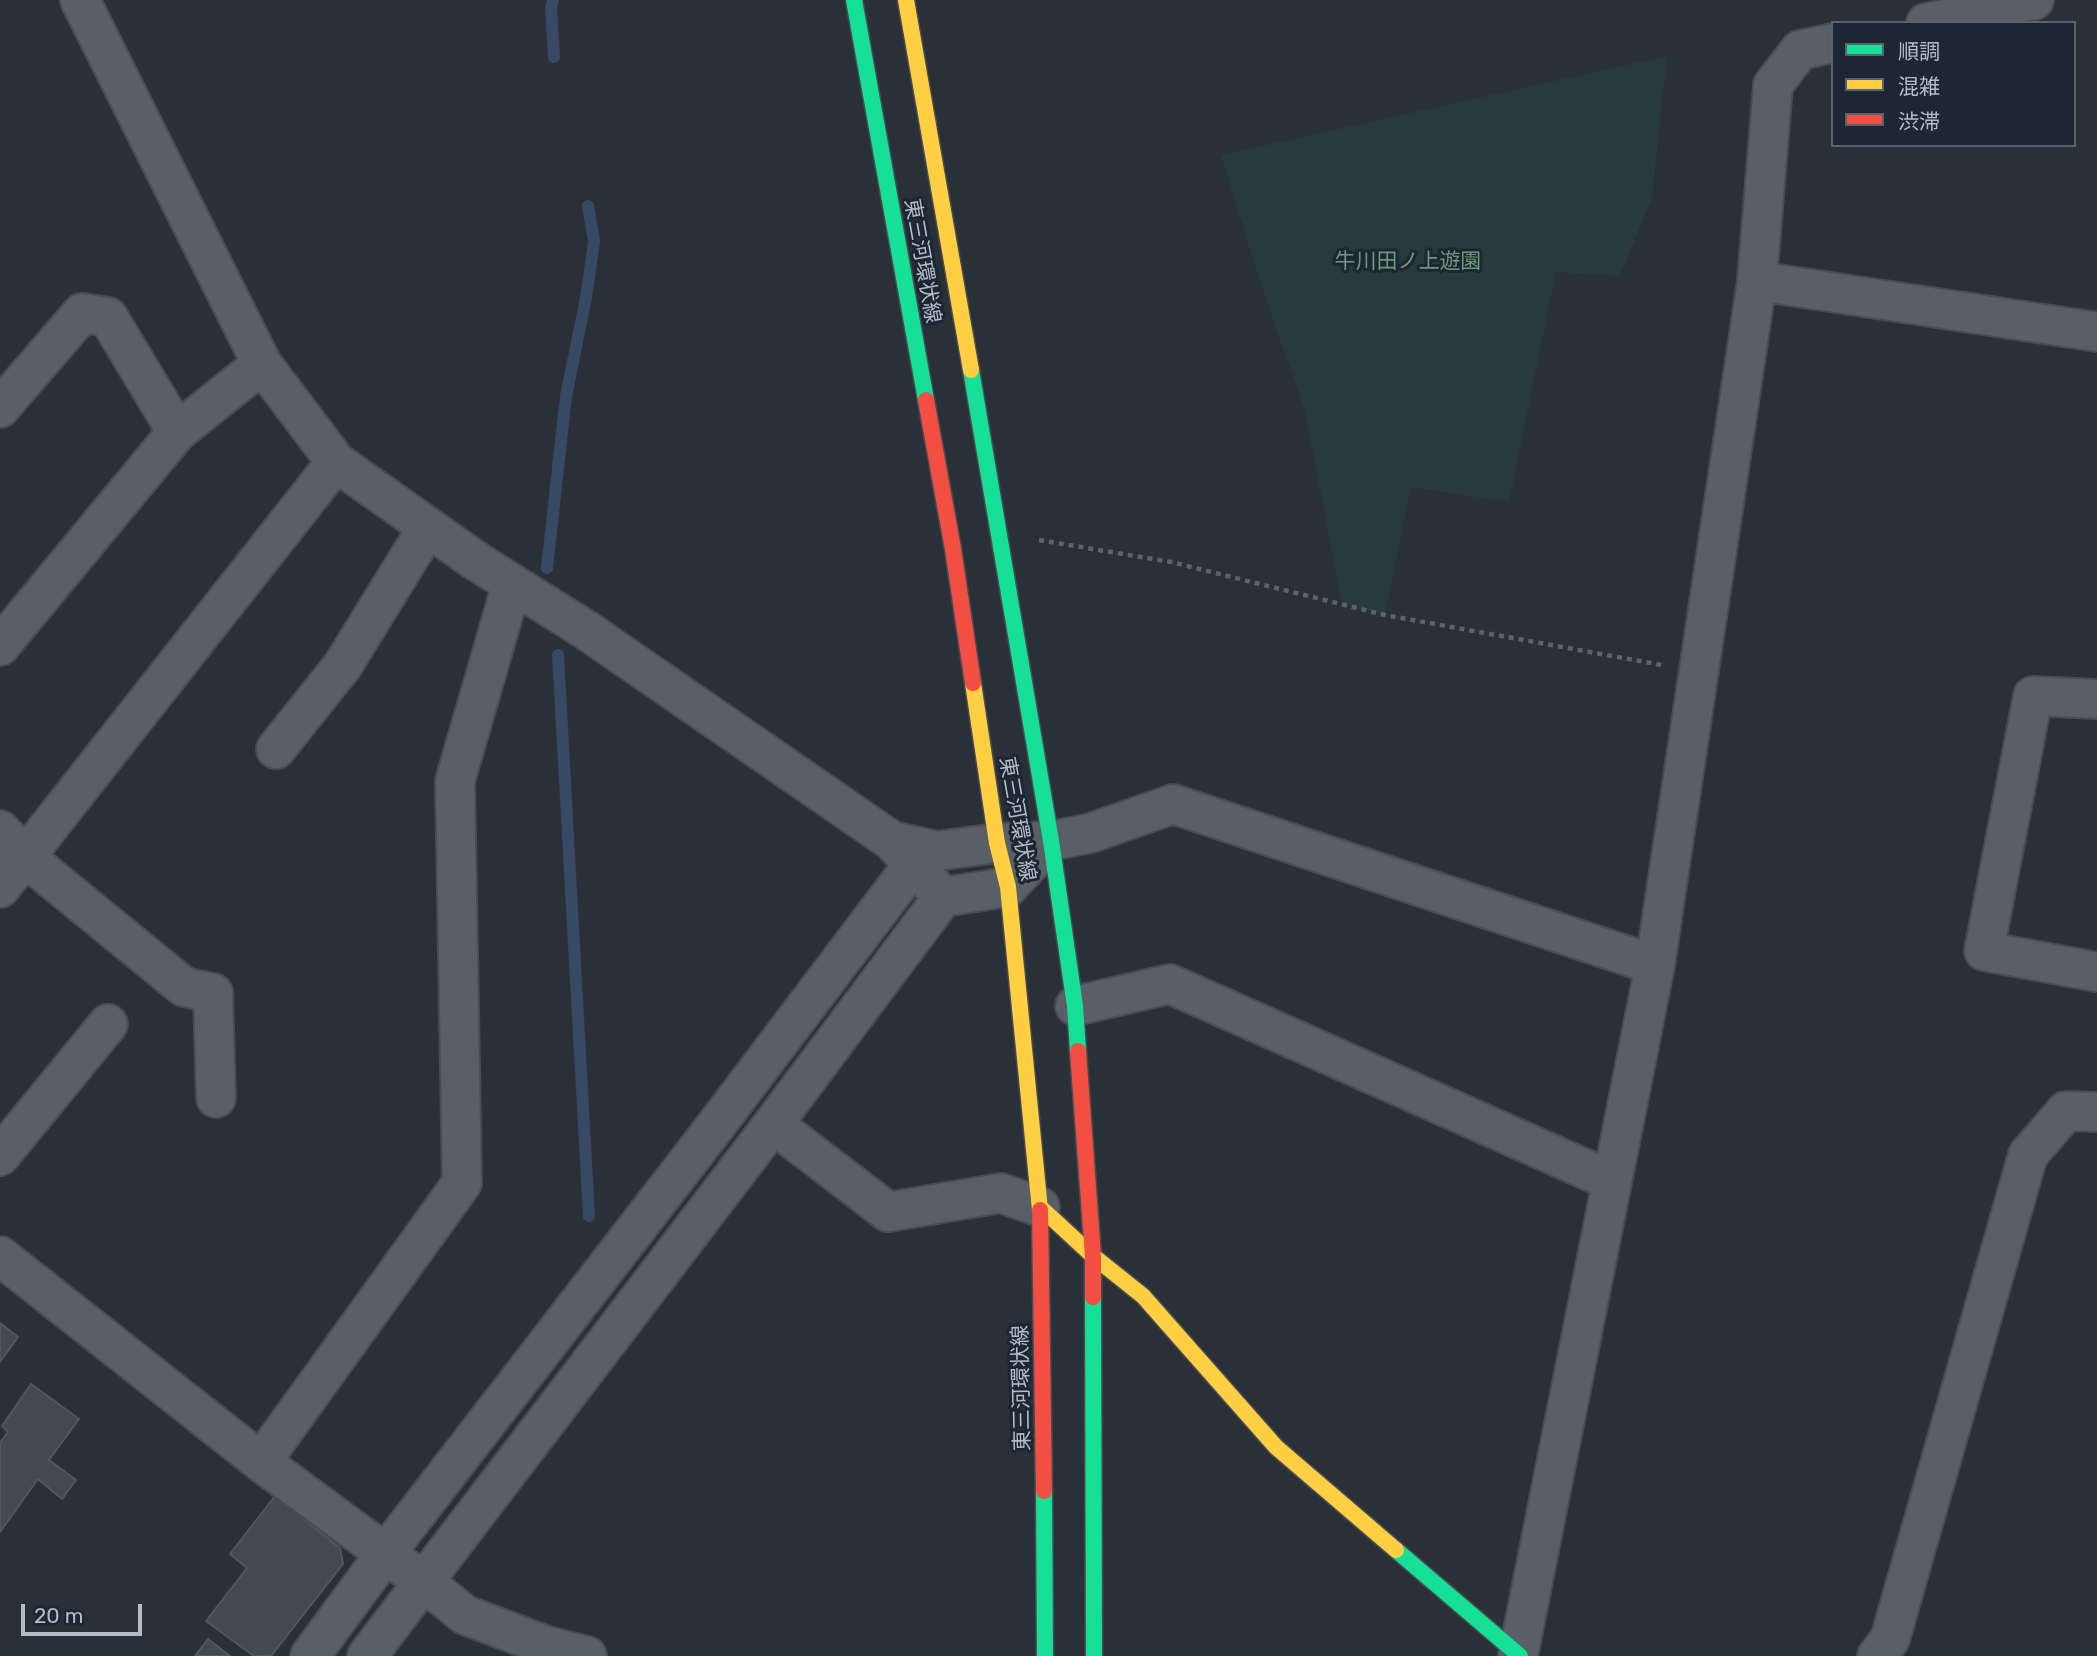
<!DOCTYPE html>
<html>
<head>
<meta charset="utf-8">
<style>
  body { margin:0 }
  #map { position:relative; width:2097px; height:1656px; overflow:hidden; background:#2a3038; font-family:Rubik,"Noto Sans JP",sans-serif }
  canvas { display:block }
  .legend { position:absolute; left:1831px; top:21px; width:245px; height:126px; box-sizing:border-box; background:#1d2633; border:2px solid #59626f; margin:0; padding:9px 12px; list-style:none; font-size:21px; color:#b4bcc9 }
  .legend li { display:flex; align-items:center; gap:14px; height:35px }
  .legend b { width:35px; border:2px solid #59626f }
  .scale { position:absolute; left:21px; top:1604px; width:121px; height:32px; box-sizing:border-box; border:4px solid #b4bcc9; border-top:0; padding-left:9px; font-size:21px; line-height:24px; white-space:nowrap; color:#b4bcc9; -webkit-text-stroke:5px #1d2633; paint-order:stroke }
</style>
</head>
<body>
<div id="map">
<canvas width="2097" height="1656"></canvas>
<ul class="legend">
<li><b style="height:9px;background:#16e098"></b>順調</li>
<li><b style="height:9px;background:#ffcf43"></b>混雑</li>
<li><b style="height:9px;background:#f24e42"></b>渋滞</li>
</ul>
<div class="scale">20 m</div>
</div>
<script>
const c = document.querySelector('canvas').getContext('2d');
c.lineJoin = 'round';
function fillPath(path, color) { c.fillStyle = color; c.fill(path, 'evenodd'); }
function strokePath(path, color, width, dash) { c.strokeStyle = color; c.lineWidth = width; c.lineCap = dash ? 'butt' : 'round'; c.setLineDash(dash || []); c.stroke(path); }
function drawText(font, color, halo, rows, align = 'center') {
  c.font = font + ' Rubik,"Noto Sans JP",sans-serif'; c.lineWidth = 6; c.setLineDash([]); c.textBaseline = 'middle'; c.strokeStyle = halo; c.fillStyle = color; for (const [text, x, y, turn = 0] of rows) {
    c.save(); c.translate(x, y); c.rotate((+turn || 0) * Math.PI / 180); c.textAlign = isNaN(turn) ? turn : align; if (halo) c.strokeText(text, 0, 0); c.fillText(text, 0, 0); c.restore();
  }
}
fillPath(new Path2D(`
  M1667,56L1652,198L1620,276L1556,272L1509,502L1411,487L1385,615L1342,605L1305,411L1260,282L1221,155Z`), '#273a3e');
strokePath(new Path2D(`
  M553,0L551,8L554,57
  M547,568L566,396L586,298L594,242L588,206
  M558,655L589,1216`), '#384963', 12);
const building = new Path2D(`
  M0,1323L18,1337L0,1362Z
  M31,1384L79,1419L49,1460L76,1480L62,1499L38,1479L0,1532V1443L8,1432L2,1426Z
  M275,1496L340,1548L343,1564L271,1656H254L206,1621L247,1568L230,1554Z
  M208,1639L230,1656H195Z`);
fillPath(building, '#444950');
strokePath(building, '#52575f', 2);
const street = new Path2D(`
  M80,0L262,364L336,462L476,561L586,630L892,841L943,897L1008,887L1051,841
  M1926,23L2034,0
  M1757,281L2097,332
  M0,408L82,313L108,317L177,432
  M0,646L177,432L262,364
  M2097,699L2033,696L1984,951L2097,972
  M276,749L343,665L428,527
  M0,830L25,857L0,888
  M892,841L937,851L997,843L1051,841L1091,833L1173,804L1655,965
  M1075,1006L1170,984L1612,1181
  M216,1098L213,993L184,987L25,857L336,462
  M773,1124L888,1212L1001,1193L1040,1207
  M0,1156L108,1024
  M0,1256L261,1462L423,1581L465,1615L547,1646L587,1656
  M261,1462L462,1183L455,781L512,584
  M310,1656L385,1554L717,1124L913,865
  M367,1656L773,1124L943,897
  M1518,1656L1655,965L1757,281L1773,85L1800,50L1833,43
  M1877,1656L1890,1639L2028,1155L2066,1111L2097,1112`);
const fast = new Path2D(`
  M854,0L926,400
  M971,370L1051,841L1075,1006L1078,1051
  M1093,1297L1094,1656
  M1044,1491L1045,1656
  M1396,1550L1520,1656`);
const slow = new Path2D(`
  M906,0L971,370
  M973,683L997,843L1008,887L1040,1210
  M1040,1207L1093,1256L1143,1296L1276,1447L1396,1550`);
const jam = new Path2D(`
  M926,400L953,549L973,683
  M1078,1051L1093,1256V1297
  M1040,1210L1044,1491`);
strokePath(street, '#484c53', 42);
strokePath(fast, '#484c53', 19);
strokePath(slow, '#484c53', 19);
strokePath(jam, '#484c53', 19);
strokePath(new Path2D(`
  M1039,540L1171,562L1385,615L1662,665`), '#5d636a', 4.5, [5, 5]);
strokePath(street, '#5a5e66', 38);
strokePath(fast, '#16e098', 16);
strokePath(slow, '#ffcf43', 16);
strokePath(jam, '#f24e42', 16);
drawText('21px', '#b4bcc9', '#1d2633', [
  ["東三河環状線",922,261,80],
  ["東三河環状線",1017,819,80],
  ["東三河環状線",1022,1388,-91]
]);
drawText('21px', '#6b9a76', '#1d2633', [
  ["牛川田ノ上遊園",1408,262]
]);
</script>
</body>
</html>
